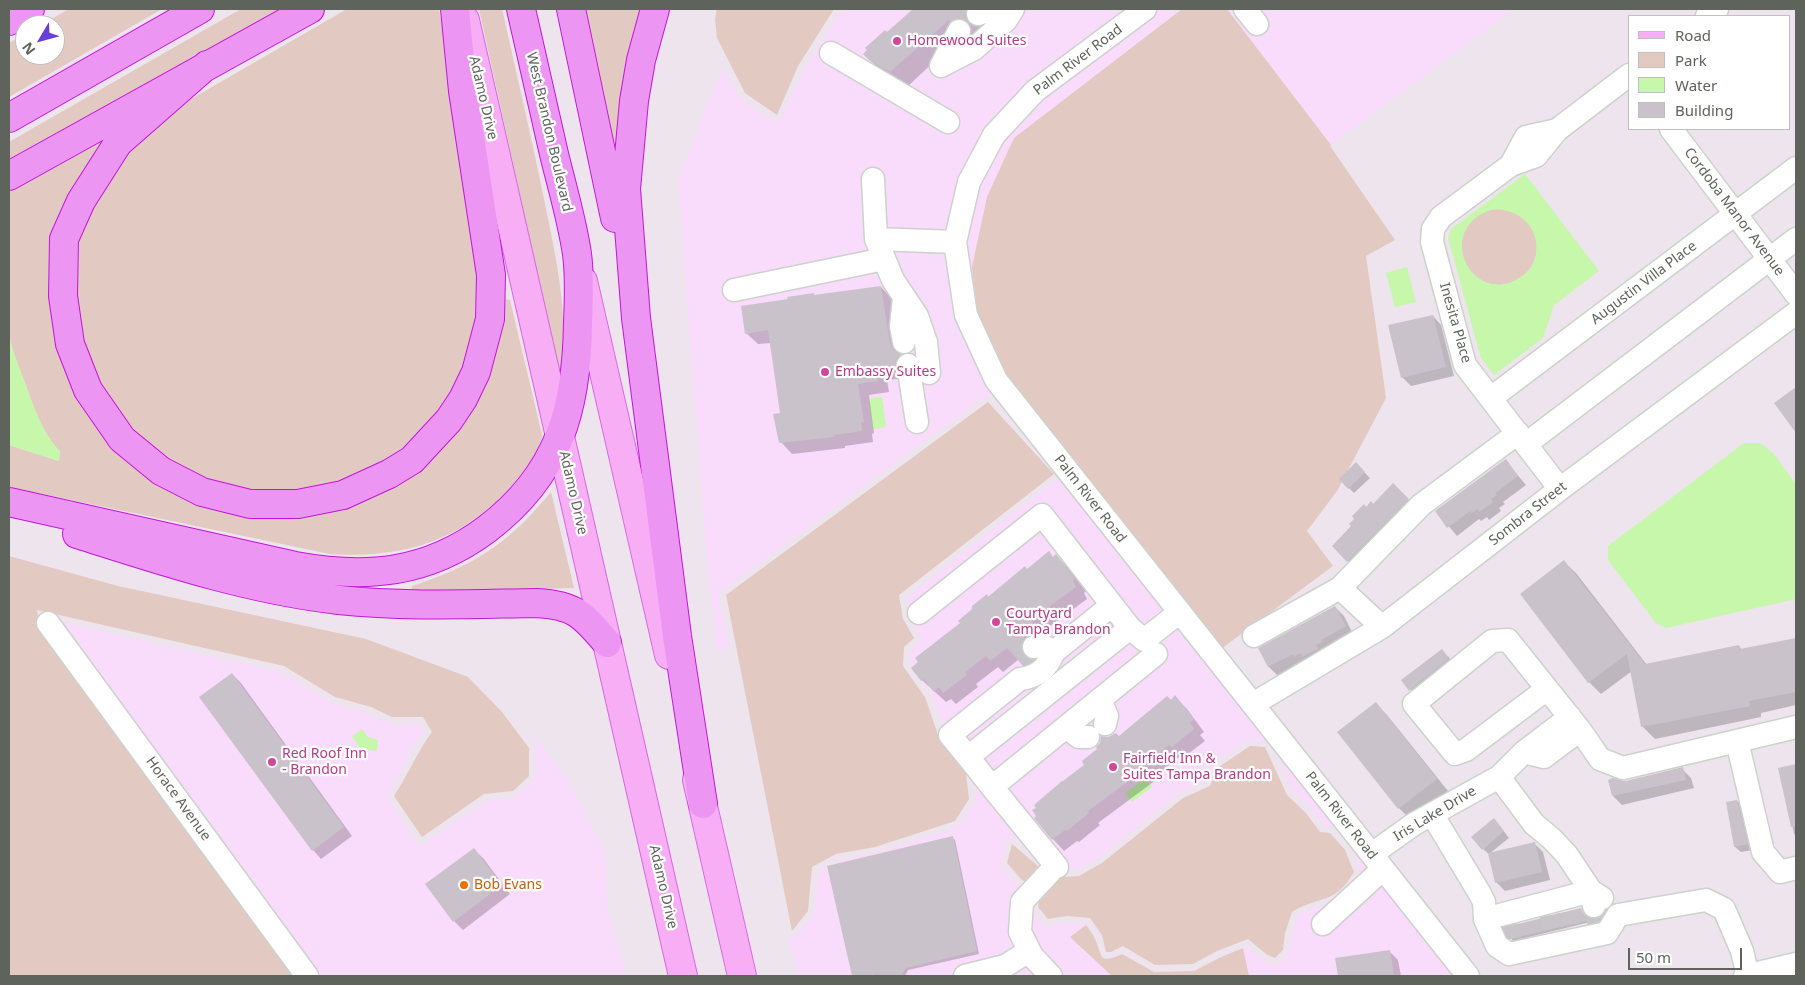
<!DOCTYPE html>
<html>
<head>
<meta charset="utf-8">
<style>
  body { margin:0 }
  #map { position:relative; width:1805px; height:985px; overflow:hidden; background:#ede4ed; font-family:"Noto Sans",sans-serif }
  canvas { display:block }
  .frame { position:absolute; inset:0; border:10px solid #5e635c; pointer-events:none }
  .legend { position:absolute; left:1628px; top:15px; width:162px; height:115px; box-sizing:border-box; background:#fff; border:1px solid #bfc1be; margin:0; padding:6px 9px; list-style:none; font-size:15px; color:#5e635c }
  .legend li { display:flex; align-items:center; gap:10px; height:25px }
  .legend b { width:25px; border:1px solid #bfc1be }
  .north { position:absolute; left:15px; top:15px; width:50px; height:50px; box-sizing:border-box; background:#fff; border:1px solid #bfc1be; border-radius:50%; rotate:233deg; font-size:14px; font-weight:700; line-height:20px; text-align:center; color:#5e635c }
  .north::after { content:''; display:block; margin:auto; width:18px; height:22px; background:#673ed9; clip-path:polygon(50% 0,100% 100%,50% 72%,0 100%) }
  .scale { position:absolute; left:1628px; top:948px; width:114px; height:22px; box-sizing:border-box; border:2px solid #5e635c; border-top:0; padding-left:6px; font-size:15px; line-height:18px; white-space:nowrap; color:#5e635c; -webkit-text-stroke:4px #fff; paint-order:stroke }
</style>
</head>
<body>
<div id="map">
<canvas width="1805" height="985"></canvas>
<div class="frame"></div>
<ul class="legend">
<li><b style="height:6px;background:#f7aef5"></b>Road</li>
<li><b style="height:14px;background:#e2c9c2"></b>Park</li>
<li><b style="height:14px;background:#c6f7aa"></b>Water</li>
<li><b style="height:14px;background:#cac2ca"></b>Building</li>
</ul>
<div class="north">N</div>
<div class="scale">50 m</div>
</div>
<script>
const c = document.querySelector('canvas').getContext('2d');
c.lineJoin = 'round';
function fillPath(path, color) { c.fillStyle = color; c.fill(path, 'evenodd'); }
function strokePath(path, color, width, dash) { c.strokeStyle = color; c.lineWidth = width; c.lineCap = dash ? 'butt' : 'round'; c.setLineDash(dash || []); c.stroke(path); }
function drawText(font, color, halo, rows, align = 'center') {
  c.font = font + ' "Noto Sans",sans-serif'; c.lineWidth = 4.5; c.setLineDash([]); c.textBaseline = 'middle'; c.strokeStyle = halo; c.fillStyle = color; for (const [text, x, y, turn = 0] of rows) {
    c.save(); c.translate(x, y); c.rotate((+turn || 0) * Math.PI / 180); c.textAlign = isNaN(turn) ? turn : align; if (halo) c.strokeText(text, 0, 0); c.fillText(text, 0, 0); c.restore();
  }
}
fillPath(new Path2D(`
  M843,9H1132L1029,86L946,241L1029,436L993,397L988,395L984,397L721,591L719,597L729,647L717,651L705,535L678,180L719,76L724,70L740,99L772,121H780L805,68Z
  M1159,9H1182L1014,138L978,320L963,242L977,184L1001,139L1040,96Z
  M1227,9H1513L1331,145Z
  M1061,476L1457,976H1249L1243,948L1246,947L1263,960L1274,965L1278,964L1289,953L1292,934L1298,916L1304,912L1338,901L1353,888L1361,873L1351,845L1334,826L1324,825L1312,808L1293,791L1271,742L1249,739L1216,761L1205,781L1179,793L1098,858L1078,869L1066,870L1035,852L1016,839L1011,838L1007,840L1001,866L1016,884L1033,896L1031,909L1042,924L1046,926L1066,923L1086,925L1070,937L1112,976H798L788,937H796L814,913L819,871L838,861L877,853L958,827L976,800L974,773L946,736L932,694L910,663L911,650L920,641L921,637L910,616L907,597Z
  M59,622L280,672L332,703L368,714L391,724H419L424,732L414,746L387,797L416,842L419,844L426,843L486,801L513,798L533,781L536,775V745L526,732L543,746L572,785L605,851L608,909L626,976H318Z`), '#f9dbfb');
fillPath(new Path2D(`
  M69,9H162L9,97V43L25,34V55H55V25H41Z
  M241,9H280L119,99L41,147L9,165V142Z
  M347,9H439L478,232L484,279L474,355L428,431L357,483L250,497L169,469L95,393L69,281L79,230L117,164L150,130L186,102Z
  M479,9H502C516,72 531,135 544,199C556,259 569,311 561,373L550,330Z
  M582,9H646L620,154H613Z
  M717,9H834L798,66L777,115L745,93L717,38L715,19Z
  M1182,9H1227L1331,145L1330,146L1395,240L1366,256L1386,398L1337,491L1307,531L1333,566L1221,649L1003,375L978,320L972,267L987,197L1014,138Z
  M123,119L57,246L109,438L256,513L418,461L497,298L510,300L542,435C540,450 528,465 519,477C469,539 406,559 330,554L9,487V445L59,461L60,452C42,432 34,408 25,383C19,368 13,352 9,336V183Z
  M1461 247a38 38 0 1 1 76 0a38 38 0 1 1-76 0Z
  M988,402L1054,474L899,595L903,619L914,638L904,647L903,666L925,697L940,741L969,757L966,774L969,799L955,821L875,847L836,854L812,867L808,911L792,931L726,595Z
  M551,492L574,588L414,592L412,590V586C474,566 509,543 551,492Z
  M9,556L118,586L366,639L468,677L502,712L529,748V776L513,791L484,794L422,837L394,796C408,775 417,752 432,732L423,717H392L371,707L335,697L284,666L37,610L39,626L294,976H9Z
  M1250,746L1265,747L1287,795L1306,813L1320,832L1330,833L1345,850L1354,872C1335,905 1320,895 1292,912L1285,933L1283,950L1275,958L1266,954L1248,939L1217,951L1193,964L1155,965L1123,946L1111,952H1106L1102,935L1090,918L1067,916L1048,919L1038,907L1041,892L1022,880L1007,863L1012,844L1045,872L1064,877L1079,876L1102,863L1183,798L1210,786L1219,767Z
  M1086,925C1089,929 1093,934 1095,939C1103,956 1097,965 1122,954L1154,972L1194,971L1219,958L1243,948L1249,976H1112L1070,937Z`), '#e2c9c2');
fillPath(new Path2D(`
  M1525,174L1599,271L1554,305L1543,338L1494,375L1481,358L1448,238L1451,229ZM1493,209C1519,209 1540,227 1536,254C1535,264 1528,273 1519,278C1474,308 1431,229 1493,209Z
  M1407,267L1416,302L1395,307L1386,273Z
  M9,336C13,352 19,367 25,383C34,408 42,432 60,452L59,461L9,445Z
  M882,397L886,427L873,429L869,402L872,398Z
  M1744,443H1760L1773,453L1796,484V599L1666,628L1656,623L1608,560V546Z
  M362,729L368,737L378,740L377,751L361,749L352,737Z
  M1145,778L1152,787L1132,802L1125,793Z`), '#c6f7aa');
fillPath(new Path2D(`
  M915,9H994L975,35L974,34L967,37L940,56L906,88L887,76L870,60L887,34Z
  M881,287L892,299L901,357L906,378L887,380L889,392L869,395L874,433L872,434L873,442L845,446V448L792,454L781,442V414L771,343L758,344L746,333L789,300L813,294L816,296Z
  M1433,316L1441,325L1454,376L1411,386L1402,377Z
  M1505,460L1526,485L1503,502L1505,504L1499,508L1501,511L1489,520L1487,517L1481,521L1479,519L1457,536L1436,511Z
  M1356,464L1370,478L1354,493L1340,479Z
  M1393,485L1417,508L1357,570L1333,546L1353,526L1366,508L1373,505Z
  M1056,556L1068,568L1086,591L1084,593L1087,599L1042,632L1045,637L1032,656L1033,660L1044,672L1036,676L1019,659L1003,672L998,667L976,684L978,687L956,704L951,699L946,702L922,680L962,623L987,596L989,598L1028,570Z
  M1564,562L1576,573L1647,665L1739,646L1742,650L1796,639V705L1761,713V717L1655,739L1643,727L1632,671L1601,694L1589,682L1522,594Z
  M1335,607L1344,616L1354,636L1278,676L1269,667L1259,649Z
  M1448,656L1454,665L1416,696L1403,681Z
  M232,674L241,683L352,836L321,859L313,850Z
  M1175,697L1187,709L1204,732L1200,735L1205,741L1184,757L1182,755L1154,777L1156,780L1098,823L1100,825L1079,842L1077,841L1064,851L1053,839L1064,783L1120,737Z
  M1375,703L1387,715L1448,791L1411,820L1399,808Z
  M1796,766V836L1794,834L1780,769Z
  M1682,769L1691,778L1694,788L1622,805L1613,796L1626,782Z
  M1737,801L1743,807L1753,850L1741,852L1735,847Z
  M1500,826L1509,838L1489,854L1534,843L1543,852L1550,880L1505,891L1496,882L1489,854L1483,849Z
  M952,838L955,840L979,954L908,970L905,976H853L829,867Z
  M474,850L483,858L510,894L463,930L454,921Z
  M1586,917L1594,921L1513,941L1511,938Z
  M1389,951L1398,960L1401,976H1339L1336,960Z`), '#0003');
fillPath(new Path2D(`
  M913,9H966L965,18L968,22L959,18L950,22L949,20L890,72L869,60L863,54L867,50L865,48L885,30L887,32Z
  M881,286L890,344L894,351L900,354L896,360L895,367L876,369L878,381L858,384L864,422H861L862,431L834,435L835,437L779,443L773,414L780,413L768,330L745,334L741,306L788,299L787,297L814,293V295Z
  M1433,315L1446,367L1401,378L1388,325Z
  M1796,387V433L1774,403Z
  M1506,459L1518,476L1495,493L1497,495L1491,499L1493,502L1479,512L1477,509L1472,513L1470,511L1447,528L1435,511Z
  M1356,462L1365,472L1348,489L1339,479Z
  M1393,483L1409,499L1347,562L1332,546L1351,526L1349,524L1354,519L1352,516L1364,504L1366,507L1371,501L1373,504Z
  M1049,551L1053,557L1056,554L1075,579L1073,581L1076,587L1031,620L1034,625L1023,635L1025,637L1021,644V651L1025,656L1034,660L1023,665L1007,648L990,661L986,656L965,672L967,675L943,693L939,687L934,692L924,679L921,681L911,668L918,662L915,658L960,623L958,621L972,609V606L987,594L988,597L1025,566L1027,569Z
  M1564,560L1645,664L1739,645L1740,649L1796,638V692L1749,701L1750,706L1641,727L1627,654L1588,683L1520,594Z
  M1335,606L1346,626L1321,640L1322,642L1316,645L1318,649L1302,657L1301,653L1294,657L1293,654L1268,667L1258,648Z
  M1442,649L1449,658L1409,691L1401,680Z
  M232,673L344,827L312,851L199,697Z
  M1175,695L1194,719L1190,723L1194,729L1172,747L1169,745L1143,765L1145,769L1088,811L1089,813L1067,831L1065,830L1052,840L1034,818L1036,816L1032,810L1036,808L1034,805L1062,781H1063L1084,765L1082,761L1097,749L1096,747L1100,743L1101,736L1108,737L1116,733L1119,736L1167,696L1171,700Z
  M1376,702L1437,779L1398,809L1337,732Z
  M1796,764V826L1791,827L1778,768Z
  M1683,767L1686,780L1612,796L1608,780L1613,778L1626,781Z
  M1737,800L1748,844L1734,847L1726,802Z
  M1494,818L1504,831L1482,850L1471,837Z
  M953,836L977,951L906,968L901,976H883L878,974L867,976H852L827,866Z
  M1535,842L1542,872L1495,883L1488,853Z
  M474,848L502,885L453,922L425,884Z
  M1581,908L1585,915L1594,919L1510,939L1503,928Z
  M1390,950L1394,976H1338L1335,958Z`), '#cac2ca');
strokePath(new Path2D(`
  M1018,660L1034,647
  M1594,906L1599,925
  M1567,912L1569,925
  M1551,915L1553,928
  M1508,925L1510,939`), '#c9c4c9', 22, [22, 11]);
const minor = new Path2D(`
  M1145,9L1035,91L994,135L969,182L955,242L966,315L996,380L1468,976
  M1245,9L1257,24
  M978,14L993,9
  M1707,16L1717,9
  M959,31L941,66L974,49L1006,20L1013,9
  M831,53L948,122
  M1671,129L1796,294
  M1557,130L1629,75
  M1511,165L1526,137L1557,130L1536,156L1511,165L1441,217L1433,229L1432,242L1465,365L1560,489
  M873,179L876,239L893,280L917,316L926,342L929,373
  M876,239L955,242
  M734,290L884,259
  M904,342L901,326L904,298
  M908,365L917,422
  M1491,398L1796,168
  M1526,444L1796,239
  M1340,588L1382,627
  M919,613L1042,515L1112,605
  M48,623L307,976
  M1130,628L1112,605L1054,652C1047,668 1038,677 1020,679L950,735L968,757L1130,628L1144,640L1180,612
  M1254,636L1340,588L1421,505L1518,433
  M1034,647L1042,645L1054,652
  M1547,689L1466,750L1455,754L1414,704L1492,641L1508,640L1580,730L1600,759L1623,768L1796,727
  M1100,699L1107,716L1105,724
  M1253,704L1382,627L1560,489L1796,313
  M1066,727L1079,737H1088
  M1737,741L1763,852L1780,872L1796,868
  M1524,752L1544,757L1580,730
  M968,757L992,787L1156,654
  M1499,777L1534,824L1552,839L1567,855L1591,891L1594,906
  M992,787L1057,867
  M1432,814L1480,894L1484,902L1485,919L1497,946L1509,954L1607,933L1618,915L1706,900L1724,909L1742,951L1748,976
  M1372,854L1414,824L1499,777L1524,752L1570,717
  M1050,872L1022,902L1020,932L1032,956L1051,976
  M1485,919L1591,891L1602,898
  M1323,924L1383,869
  M965,976L1005,966L1029,951
  M1745,976L1796,964`);
const major = new Path2D(`
  M465,20L683,976
  M583,281L669,655
  M697,780L742,976`);
const highway = new Path2D(`
  M571,9L615,218
  M655,9L641,60L634,101L626,189L636,318L677,636L703,804
  M9,21L30,9
  M207,65L118,143L81,201L64,239L63,296L70,344L88,390L122,439L161,471L202,492L250,504H298L343,495L389,474L412,460L449,420L463,399L476,372L490,319L491,275L463,91L455,9
  M9,118L200,9
  M9,176L310,9
  M9,502L295,566C366,579 427,574 487,529C559,474 577,409 578,322C579,300 580,276 577,254C572,220 562,187 554,154C543,105 532,57 521,9
  M77,534C162,561 249,590 339,600C405,607 471,604 537,603C575,605 583,615 607,643`);
strokePath(minor, '#cdd2cc', 25);
strokePath(major, '#d965e4', 30);
strokePath(highway, '#c415dc', 30);
strokePath(minor, '#fff', 22);
strokePath(major, '#f7aef5', 28);
strokePath(highway, '#ed95f3', 28);
for (const [x, y, r, color] of [
  [897,41,5,"#d1479c"],
  [825,372,5,"#d1479c"],
  [996,622,5,"#d1479c"],
  [272,762,5,"#d1479c"],
  [1113,767,5,"#d1479c"],
  [464,885,5,"#e8710a"]
]) { const dot = new Path2D(); dot.arc(x, y, r, 0, 2 * Math.PI); c.fillStyle = color; c.fill(dot); strokePath(dot, '#fff', 2); }
drawText('14px', '#b23c85', '#fff', [
  ["Homewood Suites",907,41],
  ["Embassy Suites",835,372],
  ["Courtyard",1006,614],
  ["Tampa Brandon",1006,630],
  ["Red Roof Inn",282,754],
  ["- Brandon",282,770],
  ["Fairfield Inn &",1123,759],
  ["Suites Tampa Brandon",1123,775]
], 'left');
drawText('14px', '#5e635c', '#fff', [
  ["Palm River Road",1078,60,-37],
  ["Adamo Drive",483,98,77],
  ["West Brandon Boulevard",549,132,77],
  ["Cordoba Manor Avenue",1734,212,53],
  ["Augustin Villa Place",1644,283,-37],
  ["Inesita Place",1455,323,74],
  ["Adamo Drive",573,493,77],
  ["Palm River Road",1090,499,52],
  ["Sombra Street",1528,514,-38],
  ["Horace Avenue",178,799,54],
  ["Iris Lake Drive",1435,814,-31],
  ["Palm River Road",1341,816,52],
  ["Adamo Drive",663,887,77]
]);
drawText('14px', '#c56008', '#fff', [
  ["Bob Evans",474,885]
], 'left');
</script>
</body>
</html>
